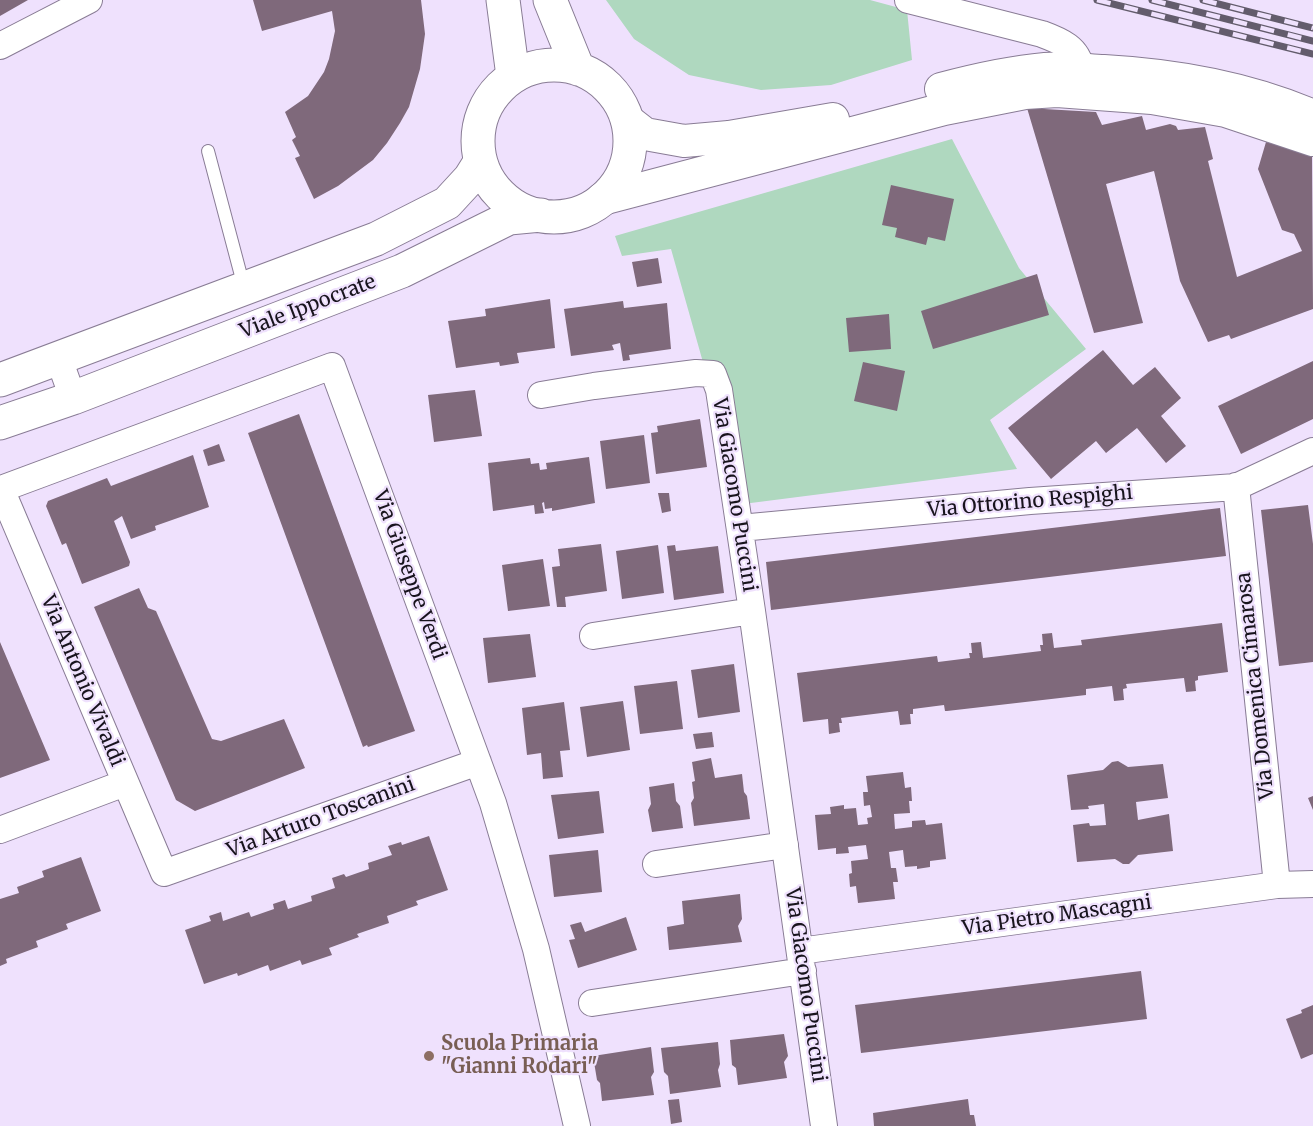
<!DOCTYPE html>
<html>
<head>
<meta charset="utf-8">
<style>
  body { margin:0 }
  canvas { display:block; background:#efe1fd }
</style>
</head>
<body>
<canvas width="1313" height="1126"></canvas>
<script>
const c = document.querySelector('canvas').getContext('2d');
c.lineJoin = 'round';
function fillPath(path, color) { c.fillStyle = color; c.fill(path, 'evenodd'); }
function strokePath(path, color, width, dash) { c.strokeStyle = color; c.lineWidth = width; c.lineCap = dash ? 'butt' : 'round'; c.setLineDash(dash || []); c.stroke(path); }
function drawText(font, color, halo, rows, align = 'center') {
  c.font = font + ' Merriweather,serif'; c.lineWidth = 4.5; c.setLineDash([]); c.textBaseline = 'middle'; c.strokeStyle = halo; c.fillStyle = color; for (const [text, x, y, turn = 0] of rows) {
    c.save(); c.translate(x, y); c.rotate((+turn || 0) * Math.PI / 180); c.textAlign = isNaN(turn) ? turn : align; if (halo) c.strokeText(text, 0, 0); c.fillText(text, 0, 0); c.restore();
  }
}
fillPath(new Path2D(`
  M606,0H870L907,10L912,60L831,85L761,90L689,75L634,39Z
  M952,139L1019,268L1086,349L990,420L1017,469L743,504L671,249L622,256L615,236Z`), '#afd8bf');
fillPath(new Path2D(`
  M0,0H28L0,16Z
  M253,0H421L425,34L420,69L409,107L400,123L387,143L373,160L338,186L314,199L295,158L300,156L292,140L296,137L285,112L308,96L324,72L329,59L335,31L332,11L262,31Z
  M1027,108L1096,112L1102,125L1142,116L1146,130L1170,124L1176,126L1178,130L1205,127L1213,159L1208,161L1237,277L1302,251L1294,234L1282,230L1258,169L1266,142L1312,155L1313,309L1231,339L1229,335L1208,342L1180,281L1154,171L1106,184L1143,323L1094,333Z
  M891,185L954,199L945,241L928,237L926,245L895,237L897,228L882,225Z
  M658,258L662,283L637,287L632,262Z
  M1037,274L1049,315L933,349L921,311Z
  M550,299L555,348L517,353L519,363L500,366L499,362L456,368L448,321L486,316L485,309Z
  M623,301L624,308L667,303L671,349L629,355L630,360L623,361L620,343L612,345L614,350L571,356L564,309Z
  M889,314L891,349L849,352L846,318Z
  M1103,350L1133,385L1155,367L1181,398L1161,416L1186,446L1166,463L1137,428L1106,453L1096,441L1051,479L1008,428Z
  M1313,361V419L1241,454L1218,406Z
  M863,362L905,371L897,411L854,401Z
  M475,390L482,436L434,442L428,395Z
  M299,414L415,731L368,747L367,745L363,747L248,433Z
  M700,419L707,467L656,474L651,433L658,432L657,426Z
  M644,435L650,483L606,489L600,441Z
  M219,444L225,461L208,466L203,450Z
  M193,455L209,507L155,526L156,530L131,539L122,516L114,521L130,562L129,566L82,584L66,543L62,545L46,506L48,501L107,478L111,486Z
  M589,457L595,503L552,511V508L545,509L544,502L542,503L544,513L535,514L534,505L493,511L488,463L530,458L531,464L539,463L540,470L547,469L546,463Z
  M658,493H669L671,511L662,513Z
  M1308,505L1313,544V662L1279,666L1261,510Z
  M1220,508L1226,556L771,610L766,562Z
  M601,544L607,591L565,597L566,607H557L552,567L560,566L558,549Z
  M658,545L664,593L622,599L616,551Z
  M675,545L676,551L718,546L724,593L674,600L667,546Z
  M543,559L550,606L508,611L502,565Z
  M139,588L148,608L156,611L212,739L221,741L284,719L305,768L195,811L176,800L94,607Z
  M1222,623L1228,672L1198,676V680L1195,681L1196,691L1186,692L1184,678L1126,684L1127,688L1123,689L1124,700L1114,701L1112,686L1086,689V695L947,711H945L944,705L913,709V714H910L911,724L900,725L898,711L841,718L842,723H839L840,732L829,734L828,719L803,722L797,673L937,656L938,662L970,658L969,653H972L971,643L981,642L983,658L1041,651L1040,645H1043L1042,634L1052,633L1054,648L1082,645L1081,640Z
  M530,634L536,677L488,683L483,638Z
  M0,642L50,760L0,778Z
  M734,664L740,712L698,718L691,670Z
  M677,681L683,729L640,734L634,686Z
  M623,701L630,750L587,757L580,707Z
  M564,702L570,750L560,751L563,777L543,779L541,753L527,755L522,708Z
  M712,732L714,747L696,749L693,734Z
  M711,758L715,778L742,774L744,792L747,796L750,819L694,826L691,803L694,798L692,782L695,781L692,762Z
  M1118,761L1128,767L1163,764L1168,798L1136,802L1138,820L1169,814L1173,851L1138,855L1129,864H1123L1115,859L1077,862L1073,825L1089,823L1090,826L1106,825L1104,804L1088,806L1089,809L1071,810L1067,775L1103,770L1112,762Z
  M903,772L905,788L911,787L912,801H909L910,813L894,814L895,829L912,827V821L925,820L926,825L942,823L946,859L930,861V867L917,869V866L905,867L903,850L889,852L891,868H896L898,882H893L895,899L858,903L856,886L850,887L849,874L852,873L851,861L868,859L866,845L848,847L849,853L836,854V848L818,850L815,815L831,814L830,807L844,805V809L856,808L858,825L868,824L867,818L872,817L870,805L864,806L863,792H868L866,776Z
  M674,783L676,801L680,806L683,828L652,832L648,810L651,804L649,787Z
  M599,791L604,833L558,839L551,795Z
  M1313,796V810L1308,798Z
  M429,836L448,890L416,901L418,905L387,916L389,923L357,934L359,937L329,948L332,955L302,965L300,960L270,971L268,965L238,976L237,973L204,984L185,930L211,921L209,916L221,912L223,921L249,912L251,917L274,909L273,904L285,900L288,909L312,901L311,896L335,888L332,878L344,874L346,877L369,869L368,863L392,855L388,846L401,842L402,845Z
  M598,850L602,892L554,897L549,855Z
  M81,857L101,911L66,924L68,929L36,941L38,947L6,959L7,963L0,966V899L19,893L17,887L44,877L42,871Z
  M740,894L742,919L738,926L742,942L669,950L667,927L684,924L682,901Z
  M626,917L637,950L578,968L569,940L575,939L570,925L581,922L585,932Z
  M1141,971L1147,1019L861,1053L855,1005Z
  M1313,1005V1054L1301,1059L1286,1019L1302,1013L1301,1010Z
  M784,1034L788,1056L784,1062L787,1078L738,1085L736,1068L732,1065L730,1040Z
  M718,1042L720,1064L718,1070L721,1087L670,1094L668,1076L664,1072L661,1048Z
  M651,1047L654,1072L651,1077L654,1095L602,1101L600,1083L597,1080L593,1056Z
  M679,1099L682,1122L671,1124L668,1100Z
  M968,1099L970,1115H974L976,1126H874L873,1113Z`), '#7f697b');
const service = new Path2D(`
  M208,151L244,287`);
const minor = new Path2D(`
  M908,0L1042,34C1061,41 1078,48 1081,69
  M0,46L89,0
  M59,359L73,398
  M541,395L594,386L696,373L713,374L719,390L752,611L824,1126
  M1236,486L1277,885
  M740,528L1030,501L1236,487L1313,451
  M593,636L752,611
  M478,762L164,873L1,489L332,366L493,803L536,949L577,1126
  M0,830L125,783
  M656,864L785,845
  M800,951L1277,885L1313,884
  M592,1003L803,971`);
const tertiary = new Path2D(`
  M941,89C975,80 1010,72 1045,69C1064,67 1085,70 1104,71C1176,75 1246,87 1313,116
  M627,120L645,134L684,141L729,137L833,119
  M602,199L944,109L1025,93L1057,91L1152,98L1226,111L1313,140`);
const secondary = new Path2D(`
  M503,0L513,76
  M550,0L578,69
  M478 141a76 76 0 1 1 152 0a76 76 0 1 1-152 0Z
  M0,380L376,239L447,203L470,178L480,162
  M0,423L73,398L402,271L509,218L541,215`);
strokePath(service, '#897c95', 14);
strokePath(minor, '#897c95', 28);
strokePath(tertiary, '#897c95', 34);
strokePath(secondary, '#897c95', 35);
strokePath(service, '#fff', 12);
strokePath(minor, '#fff', 26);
strokePath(tertiary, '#fff', 32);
strokePath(secondary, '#fff', 33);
const rail = new Path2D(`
  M1097,0L1313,54
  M1152,0L1313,41
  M1203,0L1313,28`);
strokePath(rail, '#635c6c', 7);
strokePath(rail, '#efe1fd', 4.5, [14]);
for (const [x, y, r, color] of [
  [429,1056,6,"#8d6e63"]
]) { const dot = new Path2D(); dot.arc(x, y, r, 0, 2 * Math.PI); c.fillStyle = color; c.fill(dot); strokePath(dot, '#efe1fd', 2); }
drawText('20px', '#18141d', '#efe1fd', [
  ["Viale Ippocrate",308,307,-21],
  ["Via Giacomo Puccini",734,495,81],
  ["Via Ottorino Respighi",1030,502,-5],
  ["Via Giuseppe Verdi",409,575,70],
  ["Via Antonio Vivaldi",82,681,67],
  ["Via Domenica Cimarosa",1256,686,-96],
  ["Via Arturo Toscanini",321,818,-20],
  ["Via Pietro Mascagni",1057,916,-8],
  ["Via Giacomo Puccini",805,985,82]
]);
drawText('bold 20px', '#785e54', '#efe1fd', [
  ["Scuola Primaria",441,1044],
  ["\"Gianni Rodari\"",441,1067]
], 'left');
</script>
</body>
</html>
